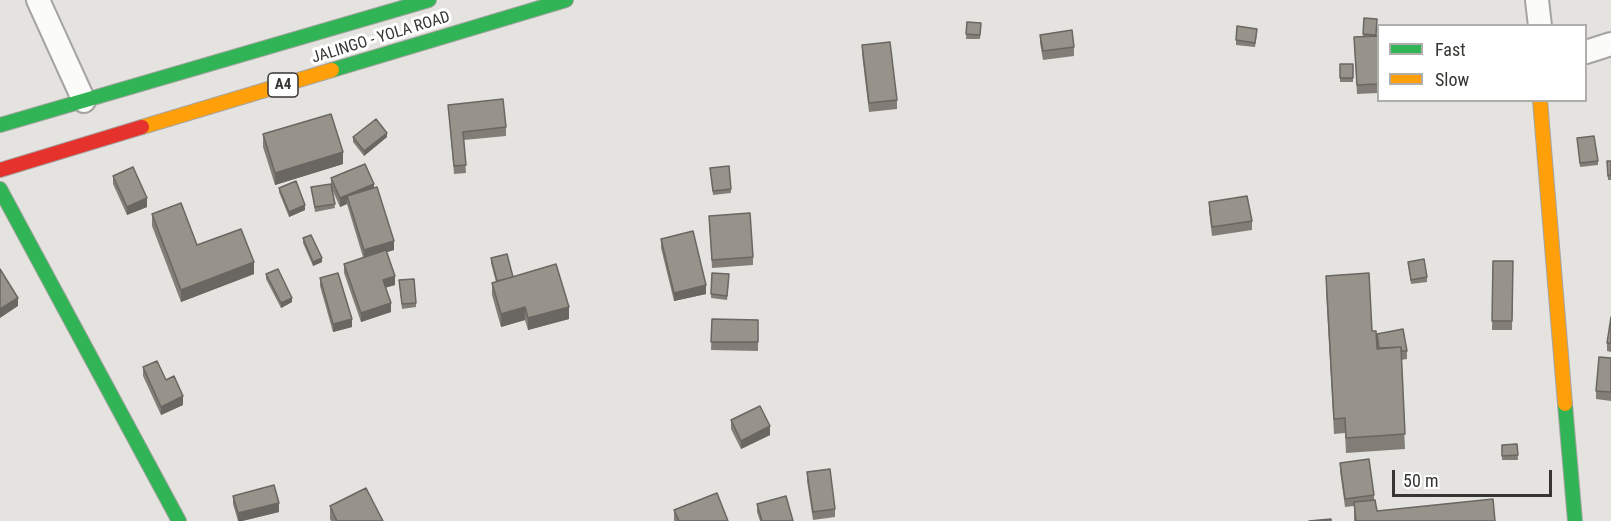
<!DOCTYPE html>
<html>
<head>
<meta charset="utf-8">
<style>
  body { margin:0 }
  #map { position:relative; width:1611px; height:521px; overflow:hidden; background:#e5e3e0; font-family:"Roboto Condensed",sans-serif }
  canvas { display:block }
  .legend { position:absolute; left:1377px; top:24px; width:210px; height:78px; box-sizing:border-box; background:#fff; border:2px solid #afaead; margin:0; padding:8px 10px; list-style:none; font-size:18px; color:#363532 }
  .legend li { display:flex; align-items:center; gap:12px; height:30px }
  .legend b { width:30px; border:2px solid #afaead }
  .scale { position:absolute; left:1392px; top:470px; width:160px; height:27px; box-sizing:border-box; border:3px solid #363532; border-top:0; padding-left:8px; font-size:18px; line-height:21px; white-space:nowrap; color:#363532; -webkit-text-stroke:4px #fff; paint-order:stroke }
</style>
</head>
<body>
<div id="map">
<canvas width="1611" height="521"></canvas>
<ul class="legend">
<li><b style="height:8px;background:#30b455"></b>Fast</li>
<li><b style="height:8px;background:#ff9f0a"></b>Slow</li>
</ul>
<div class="scale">50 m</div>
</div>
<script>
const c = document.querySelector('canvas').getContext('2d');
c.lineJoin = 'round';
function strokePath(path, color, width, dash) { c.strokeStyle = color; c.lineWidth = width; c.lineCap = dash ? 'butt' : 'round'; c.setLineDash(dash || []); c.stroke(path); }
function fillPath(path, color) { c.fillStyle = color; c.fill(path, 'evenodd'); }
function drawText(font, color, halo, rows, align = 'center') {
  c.font = font + ' "Roboto Condensed",sans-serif'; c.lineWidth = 6; c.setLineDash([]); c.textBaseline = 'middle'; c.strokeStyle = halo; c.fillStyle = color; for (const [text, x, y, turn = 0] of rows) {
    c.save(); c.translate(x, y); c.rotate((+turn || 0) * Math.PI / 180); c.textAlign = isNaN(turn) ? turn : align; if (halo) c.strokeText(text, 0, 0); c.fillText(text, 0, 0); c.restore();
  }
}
const street = new Path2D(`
  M38,0L84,101
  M1537,0L1540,26
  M1586,52L1611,44`);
const fast = new Path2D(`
  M332,70L566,0
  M0,125L429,0
  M0,189L179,521
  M1565,404L1575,521`);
const slow = new Path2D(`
  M1540,100L1565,404
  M142,127L332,70`);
const jam = new Path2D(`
  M0,170L142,127`);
strokePath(street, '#a5a4a1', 26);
strokePath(fast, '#a5a4a1', 16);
strokePath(slow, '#a5a4a1', 16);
strokePath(jam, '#a5a4a1', 16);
strokePath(street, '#fbfbfa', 22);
strokePath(fast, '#30b455', 14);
strokePath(slow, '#ff9f0a', 14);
strokePath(jam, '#e5322d', 14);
fillPath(new Path2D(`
  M1364,18L1376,36H1378V93L1357,94L1354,37L1363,36Z
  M967,22L981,23L980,39H966Z
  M1257,33L1255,47L1236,45V40Z
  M1040,35L1074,47V56L1043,60L1040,43Z
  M862,45L897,100V109L869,112L862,54Z
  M1340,64H1353V82H1340Z
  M448,105L506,127V136L464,140L466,173L454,174Z
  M263,134L343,164L275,185L263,147Z
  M353,137H387L364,156L353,142Z
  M1577,138L1598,161V165L1580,167Z
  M1607,161H1611V180H1608Z
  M710,168L731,189V193L713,195Z
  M113,176L147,207L127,215L113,184Z
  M331,178L374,188L394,250L387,252L395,285L385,288L391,312L361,322L344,273V264L363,257L347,204L340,207L332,189L335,208L315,212L311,187L331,184Z
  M279,188L305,210L289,217L279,192Z
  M1209,202L1252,221V230L1212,236L1209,211Z
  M152,214L197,245L254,274L181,302L152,226Z
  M709,216L753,257V265L712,268Z
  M303,238L322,262L313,266L303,243Z
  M661,239L706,294L674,301L661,248Z
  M491,258L513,277L569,319L528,330L525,320L501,327L492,295V283L496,282L491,263Z
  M1493,261H1513L1512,330H1492Z
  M1408,262L1427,277V282L1411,284Z
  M712,273L729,279L727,300L711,298Z
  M266,274L292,302L281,308L266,279Z
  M1326,276L1372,331L1407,351V359L1401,360L1405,449L1346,453L1345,433L1334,434L1326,291Z
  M320,278L352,327L333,332L320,286Z
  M399,280L416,303V307L402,309Z
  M1611,317V352L1607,351V343Z
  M712,319L758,320V351L711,350Z
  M1611,358V401L1596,399V391Z
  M143,367L166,380L183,405L161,415L143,376Z
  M731,420L770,435L741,449L731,429Z
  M1517,444L1518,460H1502V445Z
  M1340,463L1374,495V501L1377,511L1495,521H1354V506L1345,507L1340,471Z
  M807,472L835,509V517L813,520L807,481Z
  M233,496L279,512L242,521H238L233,504Z
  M757,504L793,521H760L757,512Z
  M330,506L383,521H331L330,519Z
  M674,510L728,521H674Z`), '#827e77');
fillPath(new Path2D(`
  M387,133V137L364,156V151Z
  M343,152V164L275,185V173Z
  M374,184V193L347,196V204L340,207V198Z
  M147,198V207L127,215V207Z
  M305,205V210L289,217V212Z
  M394,241V250L364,259V250Z
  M322,258V262L313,266V262Z
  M254,262V274L181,302V290Z
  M395,276V285L383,288V280Z
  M706,285V294L674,301V293Z
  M18,298V306L0,318V309Z
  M292,298V302L281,308V303Z
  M391,303V312L361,322V313Z
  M525,307V320L501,327V314Z
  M569,307V319L528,330V318Z
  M352,319V327L333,332V324Z
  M183,396V405L161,415V407Z
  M770,426V435L741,449V441Z
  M279,503V512L242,521H238V513Z`), '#6a6661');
const building = new Path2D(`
  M1364,18L1377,19L1376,35L1363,34Z
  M967,22L981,23L980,35L966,34Z
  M1237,26L1257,29L1255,43L1236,40Z
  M1072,30L1074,47L1043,51L1040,35Z
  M1378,36V84L1357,85L1354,37Z
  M890,42L897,100L869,103L862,45Z
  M1340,64H1353V78H1340Z
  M503,99L506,127L463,132L466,165L454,166L448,105Z
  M331,114L343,152L275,173L263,134Z
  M376,119L387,133L364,151L353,137Z
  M1594,136L1598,161L1580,163L1577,138Z
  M1607,161H1611V175L1608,176Z
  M365,164L374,184L340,198L331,178Z
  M729,166L731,189L713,191L710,168Z
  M133,167L147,198L127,207L113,176Z
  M296,181L305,205L289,212L279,188Z
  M331,184L335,204L315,207L311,187Z
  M377,187L394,241L364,250L347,196Z
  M1247,196L1252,221L1212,227L1209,202Z
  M181,203L197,245L241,229L254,262L181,290L152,214Z
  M750,213L753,257L712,260L709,216Z
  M693,231L706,285L674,293L661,239Z
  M311,235L322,258L313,262L303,238Z
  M386,250L395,276L383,280L391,303L361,313L344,264Z
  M507,254L513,277L497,281L491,258Z
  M1424,259L1427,277L1411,280L1408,262Z
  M1493,261H1513L1512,321H1492Z
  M556,264L569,307L528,318L525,307L501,314L492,283Z
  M0,269L18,298L0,309Z
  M278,269L292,298L281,303L266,274Z
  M338,273L352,319L333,324L320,278Z
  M712,273L729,274L727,296L711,294Z
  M1369,273L1372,331H1376L1377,349L1401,347L1405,434L1346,438L1345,418L1334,419L1326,276Z
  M414,279L416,303L402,304L399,280Z
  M1611,317V343H1607Z
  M712,319L758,320V342H711Z
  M1403,329L1407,351H1401V347L1379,348L1377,334Z
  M1599,357L1611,358V392L1596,391Z
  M157,361L166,380L174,376L183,396L161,407L143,367Z
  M760,406L770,426L741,441L731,420Z
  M1517,444L1518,455L1502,456V445Z
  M1369,459L1374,495L1345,499L1340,463Z
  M830,469L835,509L813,512L807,472Z
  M274,485L279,503L238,513L233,496Z
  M366,488L383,521H337L330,506Z
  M717,493L728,521H679L674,510Z
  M786,496L793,521H762L757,504Z
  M1493,499L1495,521H1356L1354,502L1375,500L1377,511Z
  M1331,519V521H1309Z`);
fillPath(building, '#97928a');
strokePath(building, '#6a6661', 1.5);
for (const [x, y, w] of [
  [283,85,30]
]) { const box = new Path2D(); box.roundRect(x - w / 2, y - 12, w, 24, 4.5); c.fillStyle = '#fff'; c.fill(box); strokePath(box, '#363532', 1.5); }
drawText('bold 15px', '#363532', null, [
  ["A4",283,85]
]);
drawText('16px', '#363532', '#fff', [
  ["JALINGO - YOLA ROAD",381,38,-17]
]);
</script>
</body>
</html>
